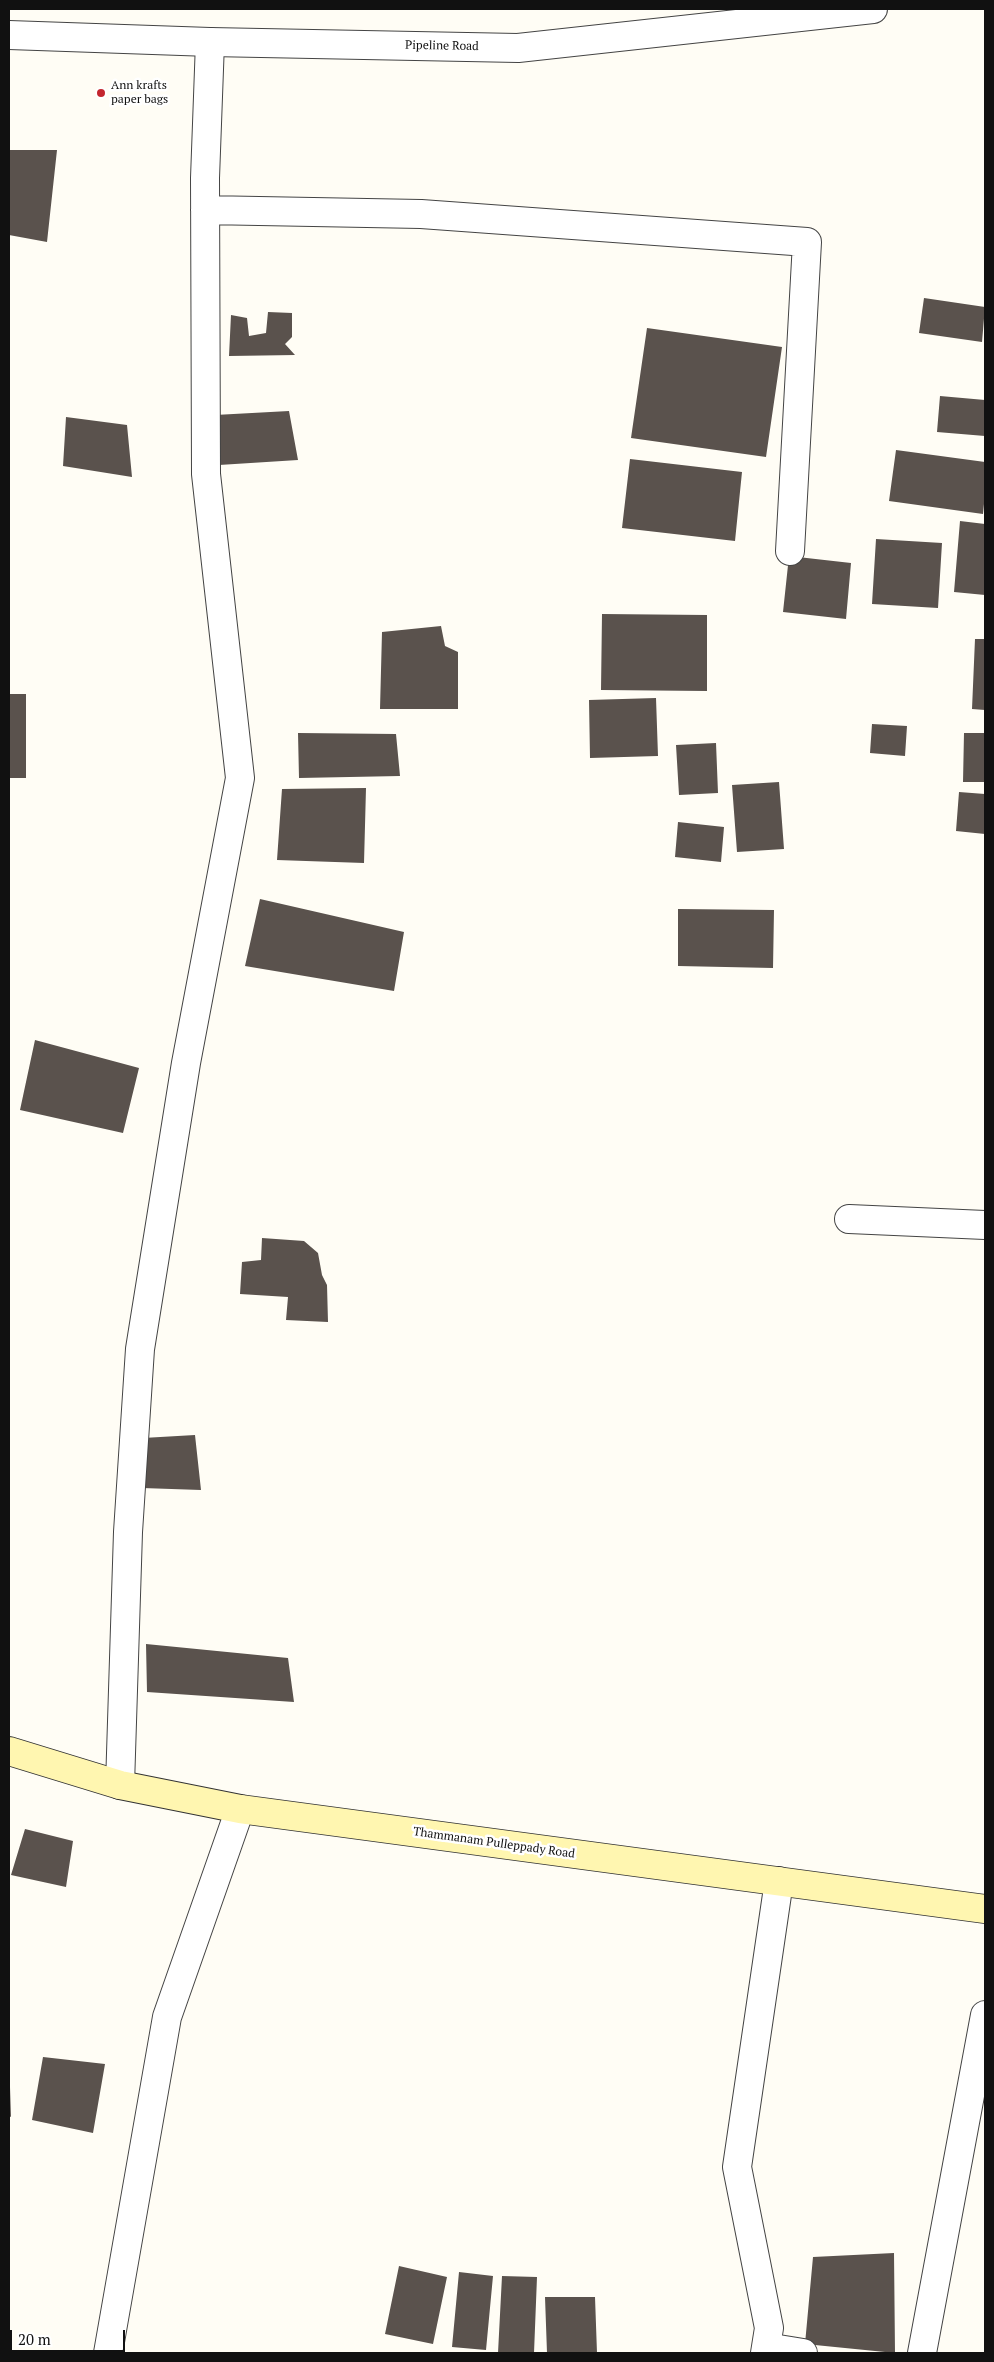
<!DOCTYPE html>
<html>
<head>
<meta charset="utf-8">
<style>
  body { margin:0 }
  #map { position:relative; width:994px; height:2362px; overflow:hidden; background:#fffdf5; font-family:"PT Serif",serif }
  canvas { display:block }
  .frame { position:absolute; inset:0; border:10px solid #111; pointer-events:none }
  .scale { position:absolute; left:10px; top:2330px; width:115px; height:22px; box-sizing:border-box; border:2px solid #111; border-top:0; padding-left:6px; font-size:15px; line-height:18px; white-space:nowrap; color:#111; -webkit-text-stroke:4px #fff; paint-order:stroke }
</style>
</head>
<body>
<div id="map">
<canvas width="994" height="2362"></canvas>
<div class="frame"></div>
<div class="scale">20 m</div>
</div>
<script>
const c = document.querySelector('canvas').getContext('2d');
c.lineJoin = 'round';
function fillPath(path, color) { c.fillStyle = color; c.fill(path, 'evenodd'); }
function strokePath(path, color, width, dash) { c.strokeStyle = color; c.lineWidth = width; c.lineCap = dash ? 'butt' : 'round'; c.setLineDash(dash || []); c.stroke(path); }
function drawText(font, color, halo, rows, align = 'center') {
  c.font = font + ' "PT Serif",serif'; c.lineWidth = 5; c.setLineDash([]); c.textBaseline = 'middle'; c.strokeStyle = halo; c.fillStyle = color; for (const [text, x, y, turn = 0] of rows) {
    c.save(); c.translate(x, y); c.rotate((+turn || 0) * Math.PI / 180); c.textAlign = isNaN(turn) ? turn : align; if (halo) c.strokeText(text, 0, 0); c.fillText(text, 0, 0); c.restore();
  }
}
fillPath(new Path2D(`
  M9,150H57L47,242L9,235Z
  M924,298L985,307L982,342L919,333Z
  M268,312L292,313V337L285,344L295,355L229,356L231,315L247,318L249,336L266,333Z
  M647,328L782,347L766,457L631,438Z
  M940,396L985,400V436L937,432Z
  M289,411L298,460L219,465L215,415Z
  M66,417L127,425L132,477L63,466Z
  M896,450L985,462V494L983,514L889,501Z
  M630,459L742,472L735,541L622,528Z
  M960,521L985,524V595L954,592Z
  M876,539L942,543L938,608L872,604Z
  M789,556L851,563L846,619L783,612Z
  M602,614L707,615V691L601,690Z
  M441,626L445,646L458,652V709H380L382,632Z
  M975,639H985V710L972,709Z
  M9,694H26V778H9Z
  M656,698L658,756L590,758L589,700Z
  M872,724L907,726L905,756L870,753Z
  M298,733L396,734L400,776L299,778Z
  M964,733H985V782H963Z
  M716,743L718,793L679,795L676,745Z
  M779,782L784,849L737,852L732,785Z
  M366,788L364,863L277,860L282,789Z
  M959,792L985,794V834L956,831Z
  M678,822L724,827L721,862L675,857Z
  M260,899L404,932L394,991L245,966Z
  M678,909L774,910L773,968L678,966Z
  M35,1040L139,1068L123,1133L20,1110Z
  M262,1238L304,1241L318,1253L322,1275L327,1285L328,1322L286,1320L288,1297L240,1294L242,1262L261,1260Z
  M195,1435L201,1490L142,1488L143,1438Z
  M146,1644L288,1658L294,1702L147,1692Z
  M25,1829L73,1841L66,1887L11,1875Z
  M43,2057L105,2064L93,2133L32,2120Z
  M9,2087H10L11,2117L9,2116Z
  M894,2253L895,2353L805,2344L813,2257Z
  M399,2266L447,2277L433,2344L385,2334Z
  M459,2272L493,2276L486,2350L452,2347Z
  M502,2276L537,2277L534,2353H498Z
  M545,2297H595L597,2353H547Z`), '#5a524d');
const minor = new Path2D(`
  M205,210L421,214L807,242L790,551
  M849,1219L985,1225
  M120,1785L128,1532L140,1349L186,1063L240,778L206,474L205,178L210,42
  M766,2347L803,2353
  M108,2353L167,2017L240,1809
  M765,2353L769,2328L737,2167L779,1881
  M922,2353L985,2015`);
const tertiary = new Path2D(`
  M9,35L210,42L518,48L873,9`);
const secondary = new Path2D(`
  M9,1751L120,1785L240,1809L985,1909`);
strokePath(minor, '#444', 30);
strokePath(tertiary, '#444', 30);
strokePath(secondary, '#333', 30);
strokePath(minor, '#fff', 28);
strokePath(tertiary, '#fff', 28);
strokePath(secondary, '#fff6b0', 28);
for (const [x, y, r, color] of [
  [101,93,5,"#c4262e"]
]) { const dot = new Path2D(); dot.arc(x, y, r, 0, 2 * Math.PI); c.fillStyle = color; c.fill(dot); strokePath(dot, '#fff', 2); }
drawText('12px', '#111', '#fff', [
  ["Pipeline Road",442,46,1],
  ["Thammanam Pulleppady Road",494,1843,8]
]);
drawText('12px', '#111', '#fff', [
  ["Ann krafts",111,86],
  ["paper bags",111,100]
], 'left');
</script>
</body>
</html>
